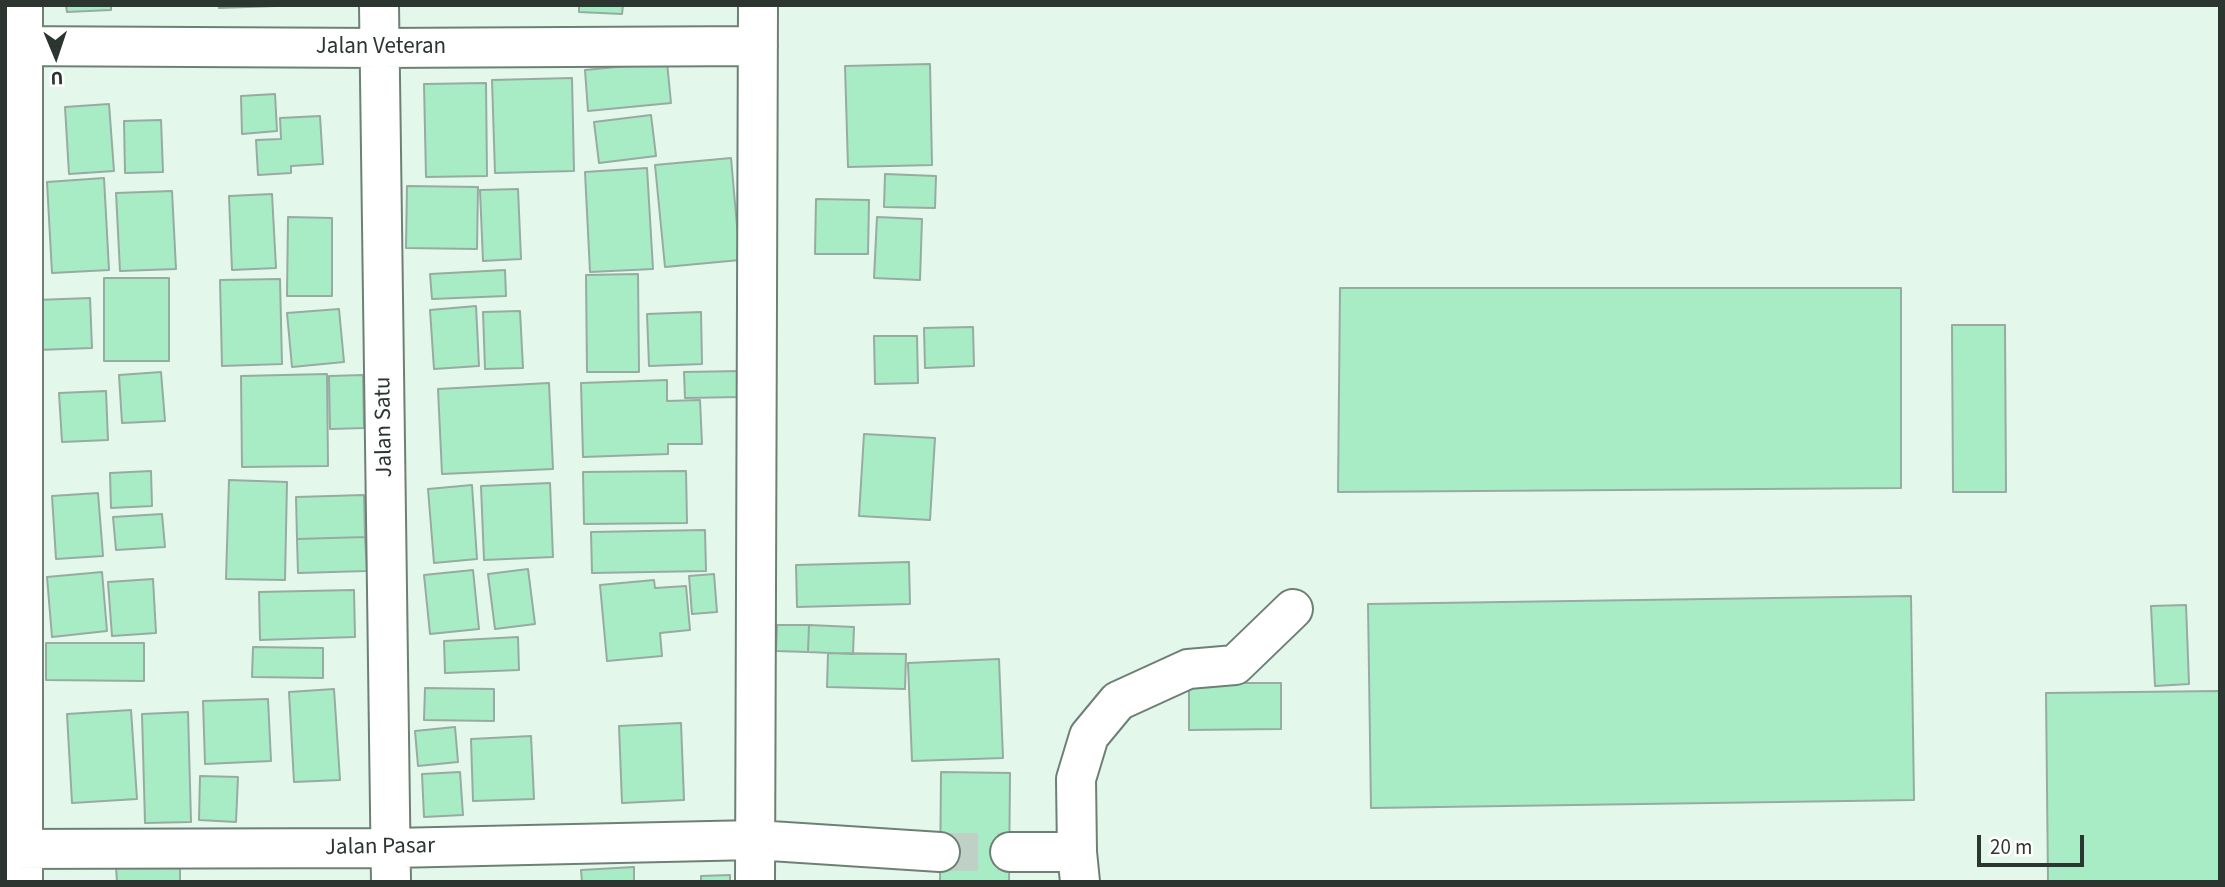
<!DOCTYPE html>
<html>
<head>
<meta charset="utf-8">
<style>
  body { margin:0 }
  #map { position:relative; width:2225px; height:887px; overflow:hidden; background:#e3f7eb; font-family:"Source Sans 3",sans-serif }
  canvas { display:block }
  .frame { position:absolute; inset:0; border:7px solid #2d3531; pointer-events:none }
  .north { position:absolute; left:21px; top:21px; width:70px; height:70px; -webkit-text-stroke:5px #fefefe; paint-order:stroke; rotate:178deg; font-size:19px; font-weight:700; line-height:28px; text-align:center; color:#2d3531 }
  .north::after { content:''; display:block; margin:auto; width:24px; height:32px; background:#2d3531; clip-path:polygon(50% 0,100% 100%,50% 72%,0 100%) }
  .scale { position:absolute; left:1977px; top:835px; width:107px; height:32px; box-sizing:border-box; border:4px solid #2d3531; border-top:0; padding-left:9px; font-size:21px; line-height:24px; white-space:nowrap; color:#2d3531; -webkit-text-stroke:5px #fefefe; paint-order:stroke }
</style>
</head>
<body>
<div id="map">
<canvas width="2225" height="887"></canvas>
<div class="frame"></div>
<div class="north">U</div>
<div class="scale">20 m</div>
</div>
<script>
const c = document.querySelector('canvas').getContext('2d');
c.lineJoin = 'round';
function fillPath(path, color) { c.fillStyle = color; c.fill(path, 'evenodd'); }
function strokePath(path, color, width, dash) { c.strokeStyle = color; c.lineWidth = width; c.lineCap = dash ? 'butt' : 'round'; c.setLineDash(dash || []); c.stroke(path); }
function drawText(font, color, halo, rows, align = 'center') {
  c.font = font + ' "Source Sans 3",sans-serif'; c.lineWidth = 5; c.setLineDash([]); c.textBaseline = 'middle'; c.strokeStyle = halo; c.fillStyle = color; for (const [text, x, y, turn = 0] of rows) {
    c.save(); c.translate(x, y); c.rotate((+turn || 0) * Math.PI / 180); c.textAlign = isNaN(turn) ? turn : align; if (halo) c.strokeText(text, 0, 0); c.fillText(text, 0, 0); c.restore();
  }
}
const building = new Path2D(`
  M66,5H111V10L67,12Z
  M219,5H275V6L219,8Z
  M579,5H623L622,14L579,12Z
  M667,62L671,103L588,111L585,70Z
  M930,64L932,165L848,167L845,66Z
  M572,78L574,171L495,173L492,80Z
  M486,83L487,176L426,177L424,84Z
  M275,94L277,131L242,134L241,96Z
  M109,104L114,171L69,174L65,107Z
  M651,115L656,156L599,163L594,122Z
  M320,116L323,164L291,166V173L258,175L256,140L281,139L280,118Z
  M161,120L163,172L125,173L124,121Z
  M731,158L740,260L665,267L655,165Z
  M647,168L653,269L590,272L585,172Z
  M885,174L936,176L935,208L884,207Z
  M104,178L109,270L52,273L47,182Z
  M407,186L478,187L477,249L406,248Z
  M518,189L521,259L483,261L480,190Z
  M172,191L176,269L120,271L116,193Z
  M272,194L276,268L232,270L229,196Z
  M816,199L869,200L868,254H815Z
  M288,217L332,218V296H287Z
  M877,217L922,219L920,280L874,278Z
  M505,270L506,296L432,299L430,274Z
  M638,274L639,372H587L586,275Z
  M104,278H169V361H104Z
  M280,279L282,364L222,366L220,280Z
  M1340,288H1901V488L1338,492Z
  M90,298L92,348L38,350L36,300Z
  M476,306L479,366L434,369L430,310Z
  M339,309L344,362L292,367L287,313Z
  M520,311L523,368L485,369L483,312Z
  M701,312L702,364L649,366L647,314Z
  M1952,325H2005L2006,492H1953Z
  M973,327L974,366L925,368L924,328Z
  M874,336H917L918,383L875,384Z
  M741,371V397L685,398L684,372Z
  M161,372L165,421L122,423L119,375Z
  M327,374L328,466L242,467L241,376Z
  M363,375L364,428L330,429L329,376Z
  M667,380V401L700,400L702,444H668V454L583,457L581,383Z
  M549,383L553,469L442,474L438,389Z
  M106,391L108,440L62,442L59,393Z
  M864,434L935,438L930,520L859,516Z
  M151,471L152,506L111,508L110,473Z
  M686,471L687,523L584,524L583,472Z
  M229,480L287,482L285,580L226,579Z
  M550,483L553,557L484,560L481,486Z
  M472,485L477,559L434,563L428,489Z
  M98,493L103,556L56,559L52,496Z
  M364,495L365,537L297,539L296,497Z
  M162,514L165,547L116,550L113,517Z
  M705,530L706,571L592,573L591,532Z
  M365,537L367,571L298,573L297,539Z
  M909,562L910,604L797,607L796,565Z
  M528,569L535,624L495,629L488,574Z
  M473,570L479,629L430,634L424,575Z
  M102,572L107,631L52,637L47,577Z
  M714,574L717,612L692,614L689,576Z
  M153,579L156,633L112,636L108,582Z
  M654,580L655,588L686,586L690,630L660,633L662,656L607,661L600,585Z
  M354,590L355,637L260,640L259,592Z
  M1911,596L1914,800L1371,808L1368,604Z
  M2186,605L2189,684L2155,686L2151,606Z
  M777,625H809L808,652L776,651Z
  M809,625L854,627L853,654L808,652Z
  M518,637L519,670L445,673L444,641Z
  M46,643H144V681L46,680Z
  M253,647L323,648V678L252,677Z
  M828,653L906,654L905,689L827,687Z
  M999,659L1003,758L912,761L908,663Z
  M1189,683H1281V729L1189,730Z
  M425,688L494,689V721L424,720Z
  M334,689L340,780L294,782L289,692Z
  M2220,691V882H2048L2046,693Z
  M268,699L271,761L205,764L203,701Z
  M131,710L137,799L72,803L67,714Z
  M188,712L191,822L145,823L142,714Z
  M681,723L684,800L622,803L619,726Z
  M455,727L458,762L418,766L415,731Z
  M531,736L534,799L473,801L471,739Z
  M460,772L463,815L424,817L422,774Z
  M941,772L1010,773L1009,882H940Z
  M200,776L238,777L236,822L199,820Z
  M180,865V882H117L116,867Z
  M634,867V882H582L581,870Z
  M730,875V882H701V876Z`);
fillPath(building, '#a8ecc6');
strokePath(building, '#98aba0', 2);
strokePath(new Path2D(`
  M940,852H1010`), '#bfd0c6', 38, [38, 19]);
const minor = new Path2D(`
  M23,5V882
  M379,5L391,882
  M5,46L379,48L758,46
  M5,849L392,848L755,840L940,852
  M1010,852H1077L1080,882
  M1077,852L1076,779L1089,736L1118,701L1188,669L1235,665L1293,609
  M755,882L758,5`);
strokePath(minor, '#6e8076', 42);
strokePath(minor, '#fff', 38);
drawText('23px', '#2d3531', '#fefefe', [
  ["Jalan Veteran",381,48],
  ["Jalan Satu",385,427,-91],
  ["Jalan Pasar",380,848,-1]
]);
</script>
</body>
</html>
